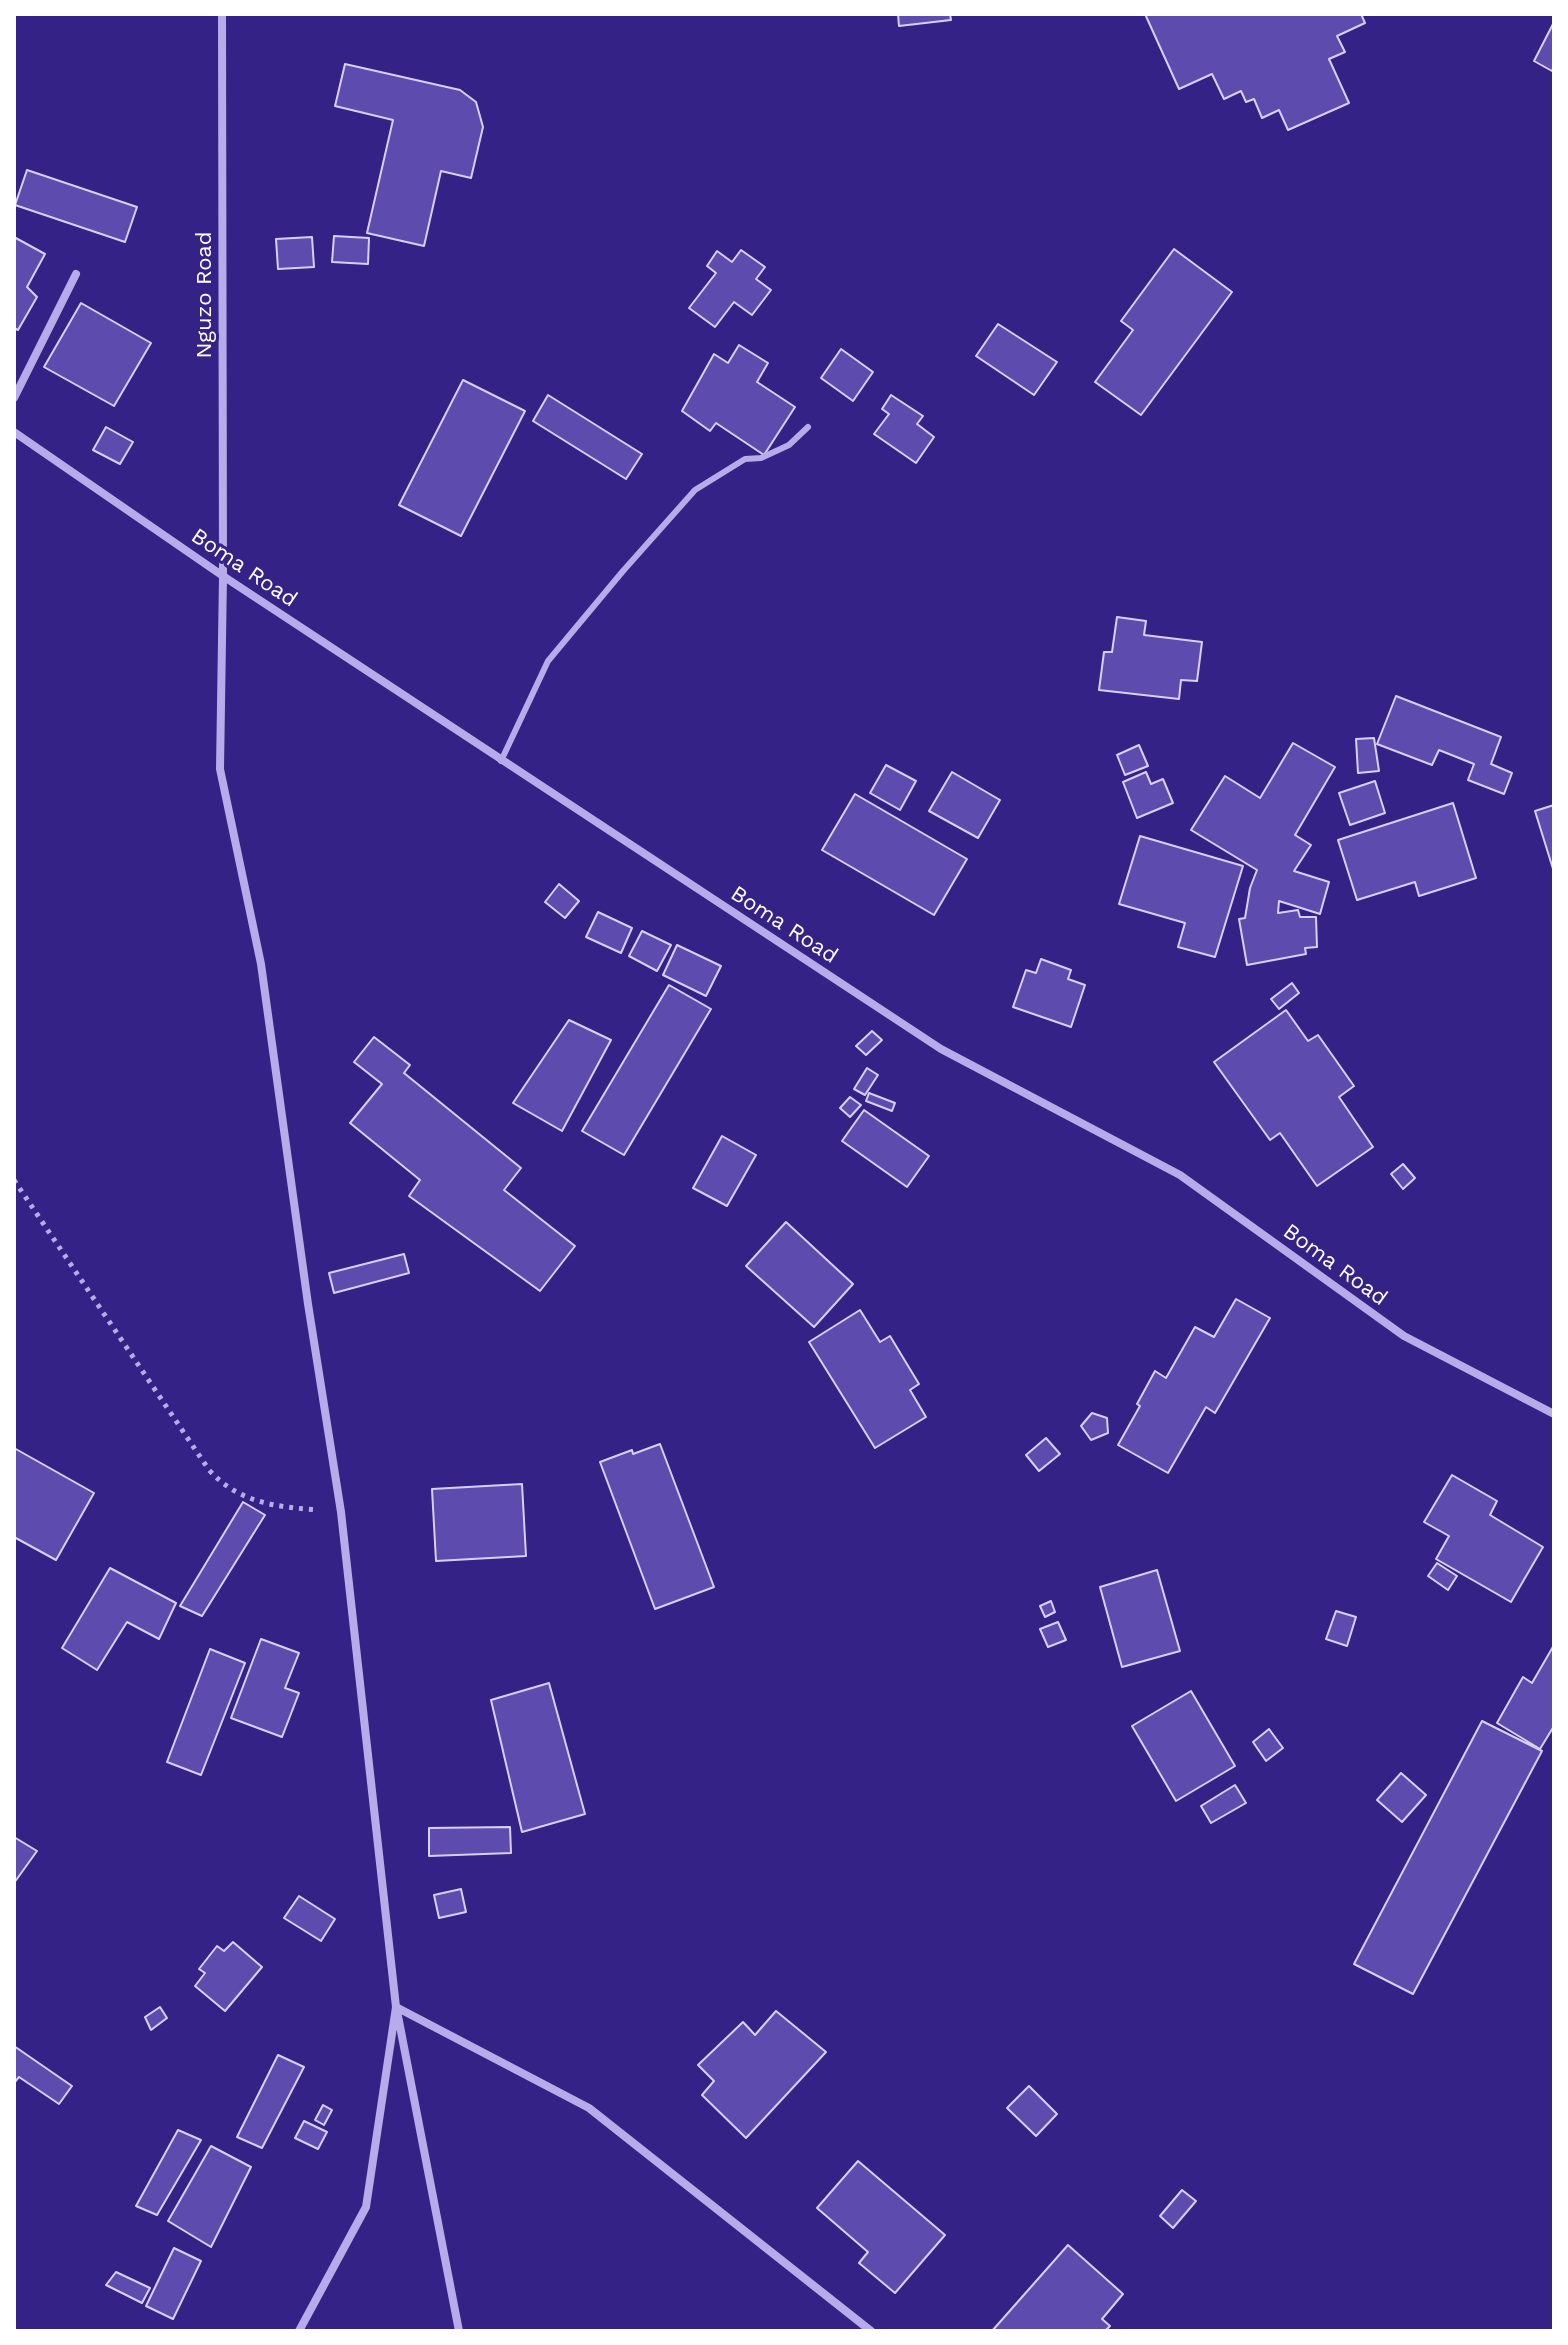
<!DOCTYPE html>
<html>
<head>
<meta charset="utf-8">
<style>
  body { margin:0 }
  #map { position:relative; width:1568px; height:2345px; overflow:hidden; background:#352286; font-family:"Work Sans",sans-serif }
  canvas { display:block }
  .frame { position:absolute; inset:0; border:16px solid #fff; pointer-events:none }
</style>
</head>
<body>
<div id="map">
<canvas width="1568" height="2345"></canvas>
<div class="frame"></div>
</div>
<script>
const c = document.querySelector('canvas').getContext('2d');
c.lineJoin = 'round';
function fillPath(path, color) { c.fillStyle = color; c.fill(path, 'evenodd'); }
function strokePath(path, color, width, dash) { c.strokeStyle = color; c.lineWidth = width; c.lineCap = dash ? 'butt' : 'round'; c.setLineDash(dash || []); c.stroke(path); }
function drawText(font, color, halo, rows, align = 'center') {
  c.font = font + ' "Work Sans",sans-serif'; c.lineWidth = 6; c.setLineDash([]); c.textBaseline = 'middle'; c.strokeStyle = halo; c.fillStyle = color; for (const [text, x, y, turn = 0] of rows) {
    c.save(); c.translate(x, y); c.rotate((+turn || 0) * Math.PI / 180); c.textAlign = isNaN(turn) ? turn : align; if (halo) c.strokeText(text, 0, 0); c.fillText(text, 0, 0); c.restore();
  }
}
const building = new Path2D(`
  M898,14H950L951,20L899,26Z
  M1145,14H1361L1365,23L1337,36L1345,52L1329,59L1349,103L1288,130L1279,110L1262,118L1254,99L1246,102L1241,91L1224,99L1212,74L1179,89Z
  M1553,24L1554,67L1552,71L1534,61Z
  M345,64L460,90L476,102L483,127L471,178L441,171L424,246L367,233L393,120L335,106Z
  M27,170L137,207L125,242L15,205Z
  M334,236L369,238L368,264L332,262Z
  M14,237L45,254L27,287L37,297L18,330L14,328Z
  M312,237L314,267L278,269L276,239Z
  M1174,249L1232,292L1141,415L1095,382L1133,330L1121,321Z
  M741,250L765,267L756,279L771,290L752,315L734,302L715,327L689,308L716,273L707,266L717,251L732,262Z
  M81,303L151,343L114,406L44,367Z
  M998,324L1057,362L1034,395L976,356Z
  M739,345L768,363L757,382L795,407L764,455L716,423L710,431L682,411L714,354L728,363Z
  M841,349L873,372L853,401L821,378Z
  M463,380L525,411L461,536L399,505Z
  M548,395L642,454L626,479L533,421Z
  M891,395L923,416L917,424L934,437L916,463L874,434L889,414L882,409Z
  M106,427L133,442L120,464L93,450Z
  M1117,617L1146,621L1144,635L1202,642L1197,681L1181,680L1179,699L1099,690L1104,652H1112Z
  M1396,696L1501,737L1491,764L1512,773L1504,794L1468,780L1474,764L1439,750L1432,765L1377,744Z
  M1374,738L1379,771L1358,773L1356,739Z
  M1293,743L1335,767L1295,835L1311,845L1294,871L1329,882L1320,914L1279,901L1278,913L1298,910L1300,917H1316L1317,947L1305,948L1306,954L1247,965L1239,919L1245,918L1250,888L1257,870L1191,830L1225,776L1260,798Z
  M1139,745L1148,766L1125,775L1117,755Z
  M886,765L916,781L900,810L870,793Z
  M952,772L1000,800L978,838L929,811Z
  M1146,772L1151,784L1163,779L1173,803L1137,818L1123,782Z
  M1375,781L1385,813L1350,825L1339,793Z
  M855,794L967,859L934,915L822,850Z
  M1453,803L1476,878L1419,896L1415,882L1357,900L1338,840Z
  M1554,805V872L1535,811Z
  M1140,836L1243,866L1215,957L1178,947L1185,923L1119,904Z
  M559,884L579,901L565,918L545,902Z
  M598,912L632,928L621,953L586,937Z
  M642,931L671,945L657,971L629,956Z
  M677,945L721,966L706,996L663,975Z
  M1041,959L1071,970L1068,979L1085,985L1071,1027L1013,1007L1026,970L1036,973Z
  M1292,983L1299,993L1279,1009L1271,999Z
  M669,985L711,1009L624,1155L582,1131Z
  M1286,1010L1308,1041L1318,1035L1354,1086L1339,1097L1373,1147L1317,1186L1280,1133L1270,1140L1214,1062Z
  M569,1020L611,1040L562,1131L513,1103Z
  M872,1031L882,1040L866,1055L856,1046Z
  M374,1037L410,1065L404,1073L521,1168L504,1190L575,1246L540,1291L409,1196L420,1180L350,1123L382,1084L354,1062Z
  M867,1068L878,1075L865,1095L854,1089Z
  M869,1093L895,1103L892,1111L866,1101Z
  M850,1097L861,1105L850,1117L840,1108Z
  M864,1110L929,1156L907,1187L842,1141Z
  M722,1136L756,1155L727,1206L693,1188Z
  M1403,1164L1415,1178L1403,1189L1391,1174Z
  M786,1222L853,1284L814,1327L746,1266Z
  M404,1254L409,1273L334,1293L329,1273Z
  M1236,1299L1270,1318L1215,1413L1206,1407L1168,1473L1118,1445L1140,1406L1137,1404L1155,1371L1166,1378L1195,1327L1214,1337Z
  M860,1310L880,1342L890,1336L919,1384L910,1390L926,1417L875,1448L809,1342Z
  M1092,1413L1107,1418L1108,1433L1091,1440L1081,1426Z
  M1046,1438L1060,1454L1039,1471L1026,1455Z
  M660,1444L714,1587L655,1609L600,1462L632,1450L633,1454Z
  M14,1448L94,1493L56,1560L14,1537Z
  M1452,1475L1497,1501L1490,1515L1543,1547L1511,1602L1436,1559L1449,1536L1424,1522Z
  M522,1484L526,1556L436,1561L432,1489Z
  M243,1502L265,1515L202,1616L180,1606Z
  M1437,1563L1457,1576L1448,1590L1428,1576Z
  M110,1568L176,1603L159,1639L127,1622L97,1670L62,1648Z
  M1157,1570L1180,1651L1122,1667L1100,1587Z
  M1051,1601L1055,1612L1045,1617L1040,1606Z
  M1336,1611L1356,1617L1347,1646L1326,1639Z
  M1058,1622L1066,1640L1048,1647L1040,1629Z
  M261,1639L299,1653L285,1688L299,1693L282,1737L231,1718Z
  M1554,1645V1726L1540,1749L1497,1723L1523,1677L1532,1683Z
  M210,1649L245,1663L201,1775L167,1762Z
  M549,1683L585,1814L522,1832L491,1700Z
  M1191,1691L1235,1766L1176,1801L1132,1726Z
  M1482,1721L1542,1751L1413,1994L1354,1964Z
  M1269,1729L1283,1748L1266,1761L1253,1742Z
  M1401,1773L1426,1795L1402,1822L1377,1800Z
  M1235,1785L1246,1803L1211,1823L1201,1806Z
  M510,1827L511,1853L429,1856V1828Z
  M14,1837L37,1851L14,1883Z
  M461,1889L466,1912L439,1918L434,1895Z
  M299,1896L335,1919L321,1941L284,1918Z
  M233,1942L262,1967L225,2011L195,1986L205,1973L199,1969L217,1946L224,1951Z
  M160,2007L167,2018L151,2030L145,2017Z
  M776,2011L826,2052L746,2138L702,2095L714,2081L698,2065L743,2022L755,2035Z
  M14,2046L72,2086L59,2104L19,2077L14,2083Z
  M278,2055L304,2067L262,2148L237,2137Z
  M1029,2086L1057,2114L1036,2136L1007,2108Z
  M323,2105L332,2110L324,2125L315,2120Z
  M304,2121L327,2132L318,2149L295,2138Z
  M178,2130L201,2140L157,2215L136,2206Z
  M211,2146L251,2167L211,2247L168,2221Z
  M858,2161L945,2235L895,2293L859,2263L868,2252L817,2208Z
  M1182,2190L1196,2201L1173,2228L1160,2216Z
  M1068,2245L1123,2294L1102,2319L1110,2326L1105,2331H992Z
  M174,2248L201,2261L173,2319L146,2306Z
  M116,2272L150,2288L142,2303L106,2285Z`);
fillPath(building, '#5d4bae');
strokePath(building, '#d7d0f7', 2);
strokePath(new Path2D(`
  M14,1180L209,1470C239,1503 276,1507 319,1510`), '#b7ace9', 5, [4, 6]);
strokePath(new Path2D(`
  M501,761L548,661L623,571L695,490L745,459L761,458L789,445L808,427`), '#b7ace9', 6);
strokePath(new Path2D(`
  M222,14L223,576L220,769L261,964L308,1304L341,1512L396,2007L366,2207L299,2331
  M14,398L76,274
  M14,432L223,576L941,1049L1180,1175L1404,1336L1554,1414
  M396,2007L589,2108L871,2331
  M398,2016L459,2331`), '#b7ace9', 8);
drawText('22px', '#fff', '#352286', [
  ["Nguzo Road",205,295,-90],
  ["Boma Road",244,568,34],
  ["Boma Road",784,925,33],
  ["Boma Road",1335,1265,36]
]);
</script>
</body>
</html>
